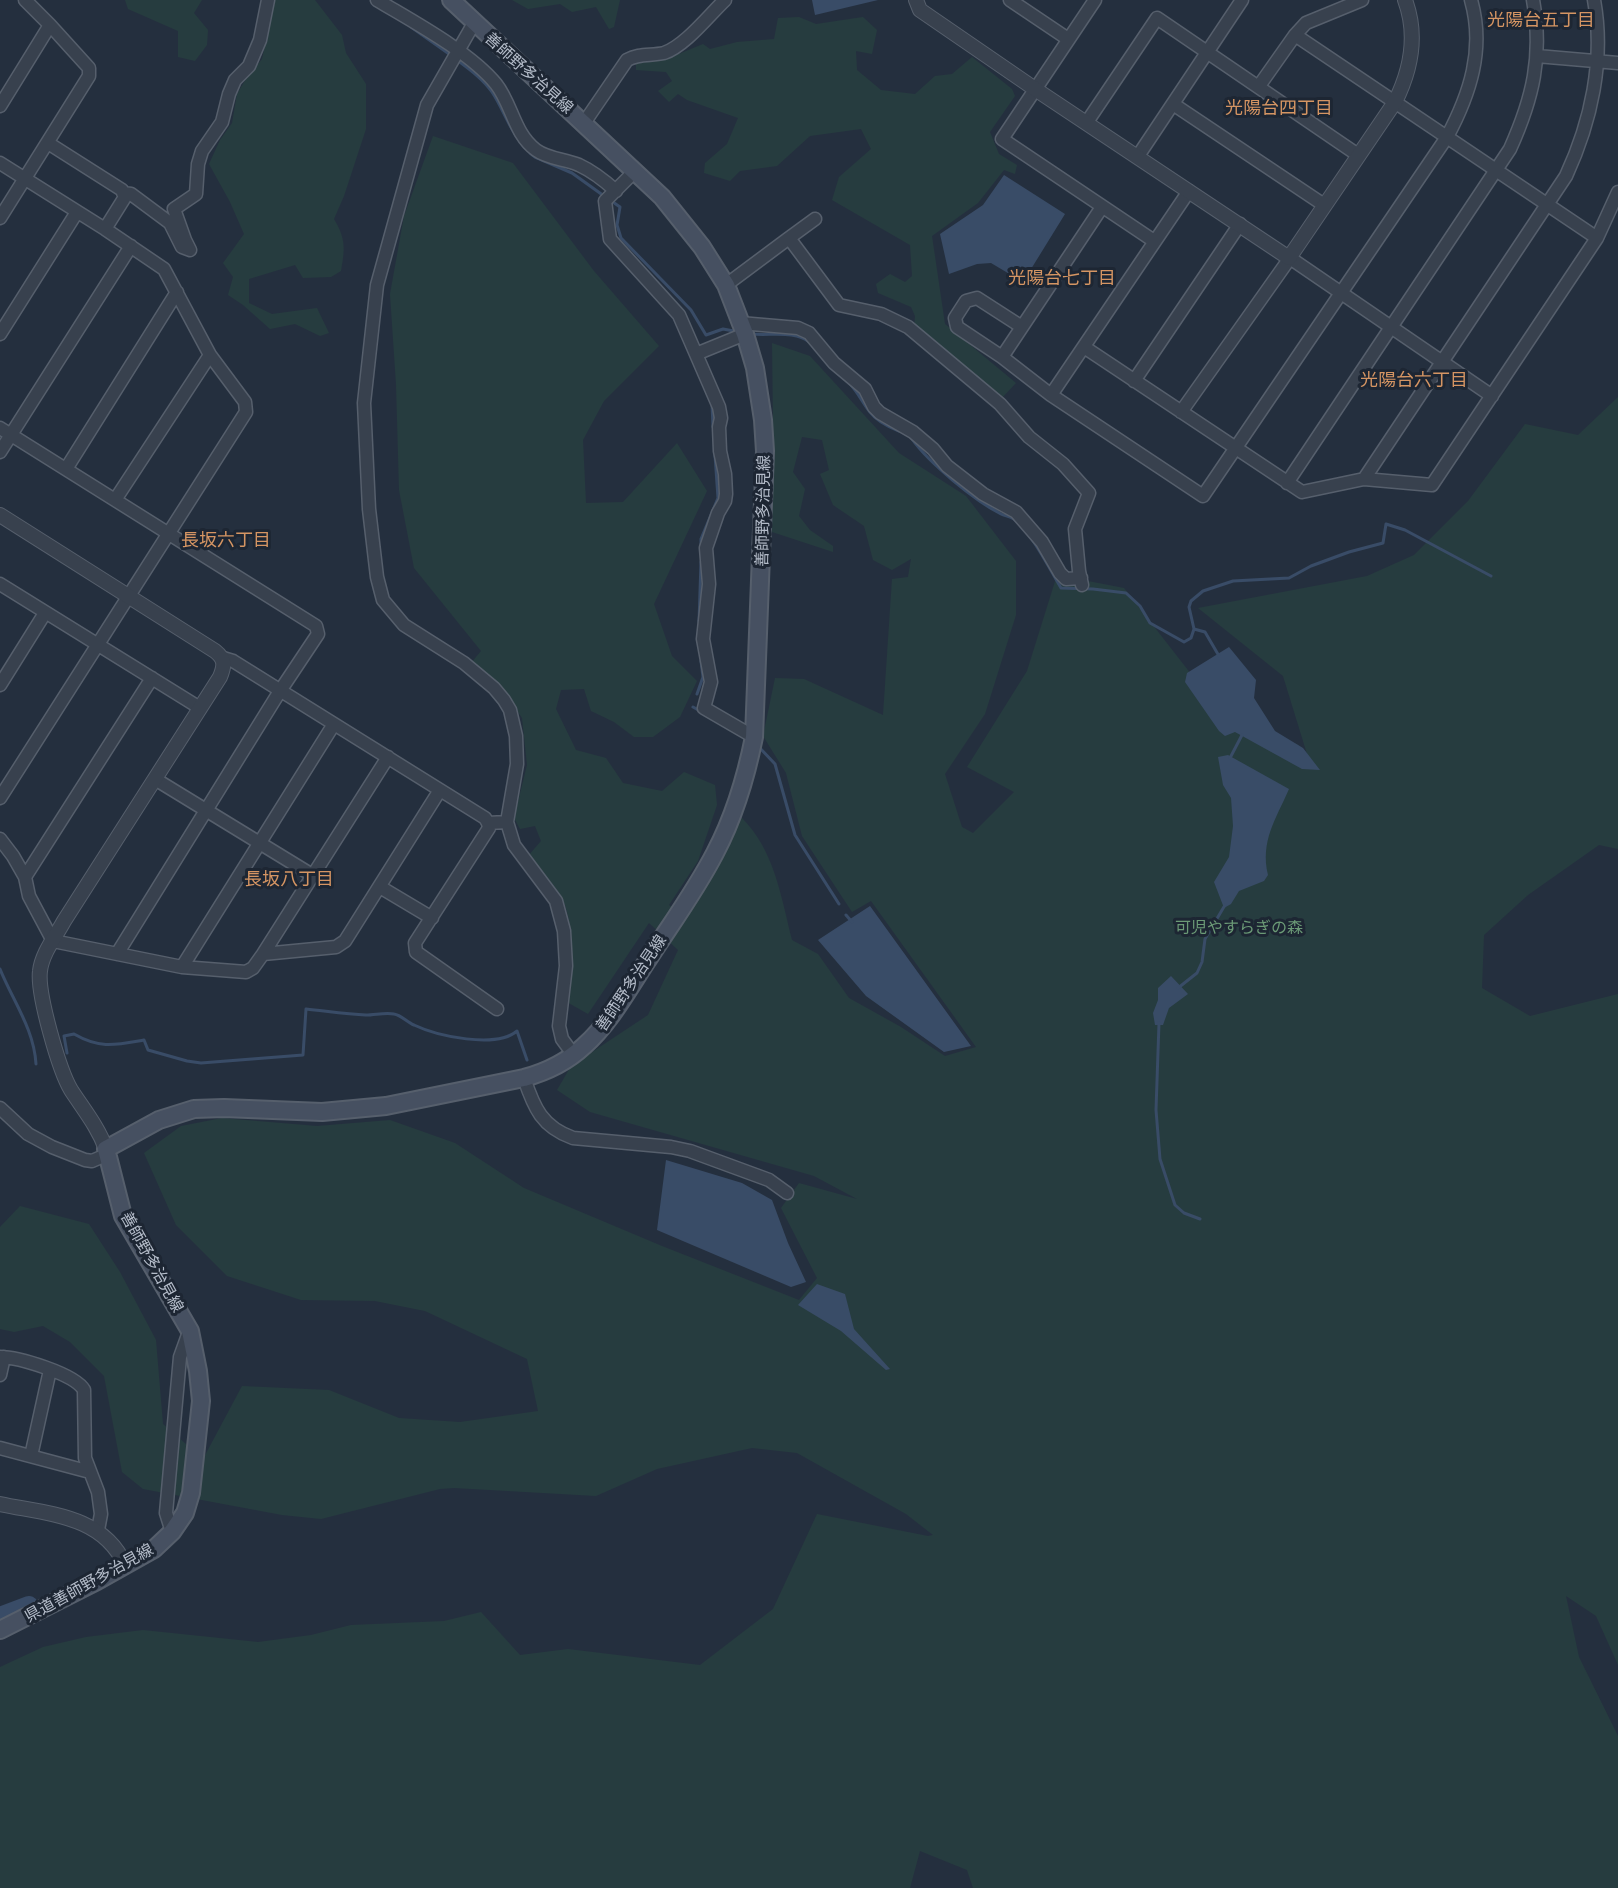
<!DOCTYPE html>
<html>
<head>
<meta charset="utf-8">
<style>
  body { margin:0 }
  canvas { display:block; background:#242f3e }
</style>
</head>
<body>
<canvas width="1618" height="1888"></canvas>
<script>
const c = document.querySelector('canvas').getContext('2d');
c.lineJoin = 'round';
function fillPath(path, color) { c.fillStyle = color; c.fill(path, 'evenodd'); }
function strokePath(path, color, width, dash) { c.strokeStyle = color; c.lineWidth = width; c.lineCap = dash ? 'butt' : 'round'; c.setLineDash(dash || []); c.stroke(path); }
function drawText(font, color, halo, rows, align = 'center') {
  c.font = font + ' Barlow,"Noto Sans JP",sans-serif'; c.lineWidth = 6; c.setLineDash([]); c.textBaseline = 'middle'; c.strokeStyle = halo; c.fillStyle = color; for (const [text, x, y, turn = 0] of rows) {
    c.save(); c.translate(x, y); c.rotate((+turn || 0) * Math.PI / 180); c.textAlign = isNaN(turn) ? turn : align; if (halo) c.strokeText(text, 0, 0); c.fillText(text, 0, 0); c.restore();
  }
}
fillPath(new Path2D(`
  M125,0H202L194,13L208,30L207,45L195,61L178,57V31L128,9Z
  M275,0H315L342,35L346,53L366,84V129L344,196L334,219C346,239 345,249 341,271L331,277L303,278L295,265L249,279V303L272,314L317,308L329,333L320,336L295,324L270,329L243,305L228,295L233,277L223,263L244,234L230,202L209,164L220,140L232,123L237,94L244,82L262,59Z
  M512,0H620L614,27L609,29L596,7L572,12L560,4L528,9Z
  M799,17L816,24L863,17L877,30L872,54L856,51L857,70L881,90L915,94L935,76L952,74L972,57L1012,89L1015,96L990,132L999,154L1017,165L1015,174L1004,170L978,203L932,236L945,324L1016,383L1001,399L914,328L915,316L911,307L878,293L876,284L890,274L905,282L912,276L910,245L832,200L839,177L871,149L861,129L810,136L777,166L740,171L730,181L704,173L705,163L727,144L738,118L687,100L678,94L669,102L658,91L672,81L666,72L636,70V62L669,58L703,44L710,49L737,42L774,39L778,18Z
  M433,136L513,163L594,271L659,346L604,401L583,440L586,503L623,502L677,443L707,491L654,604L672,656L697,681L680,717L653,737H634L614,722L591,711L584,689L561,690L556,709L576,750L606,758L623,783L662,791L684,772L715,785L717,805L698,861L669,905L685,916L733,834L741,817C774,849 781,896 792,940L818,954L849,998L901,1027L945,1056L976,1047L871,901L852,912L802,836L786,773L763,736L775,678L804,679L883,715L892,579L908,577L911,559L892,570L873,560L864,526L833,505L820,474L829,470L822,440L802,437L793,472L805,489L799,516L810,530L833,546V552L772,532L773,422L772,343L810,356L899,453L966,496L1016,561V615L985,714L945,774L962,827L973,833L1014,792L967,767L1027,671L1057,575L1124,588L1230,724L1297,744L1307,754L1283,676L1198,608L1367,576L1414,555L1468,501L1525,424L1578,435L1618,397V849L1599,845L1528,895L1484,935L1482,988L1530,1016L1618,994V1665L1596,1616L1566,1596L1579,1657L1618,1736V1888H973L967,1870L920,1851L910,1888H0V1667L43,1647L86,1637L143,1630L258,1642L311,1635L351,1625L444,1621L481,1612L520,1655L568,1649L700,1665L773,1609L817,1514L928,1536L933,1535L906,1514L797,1453L752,1448L657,1469L596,1496L454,1488L440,1489L321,1519L282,1515L143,1489L122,1472L104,1376L70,1342L43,1326L14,1332L0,1329V1227L20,1206L89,1224L120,1272L156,1340L163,1424L203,1459L242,1386L329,1390L399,1418L460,1422L538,1411L527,1359L425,1311L375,1301L301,1300L227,1276L176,1225L144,1153L181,1126L222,1118L317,1126L390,1120L455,1143L524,1188L662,1246L799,1300L817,1278L781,1208L799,1183L857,1199L814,1176L590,1112L557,1090L571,1066L648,1015L678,950L649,923L588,1014L565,1001C570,969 576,931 563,900C556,886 538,868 528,856L541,841L535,826L520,829L514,818L527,765L522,718L507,696L471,663L481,651L414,568L399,490L396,384L390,294L404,216Z`), '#263c3f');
fillPath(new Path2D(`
  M812,0H878L815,15Z
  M1004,175L1065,214L1023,282L991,263L977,264L949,274L940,234L983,205Z
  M1229,647L1256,680L1254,698L1275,731L1303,748L1320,770L1302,769L1235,732L1225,736L1219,731L1185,682L1187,673Z
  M1228,755L1289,789C1276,819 1260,841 1268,875L1264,881L1239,891L1231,904L1224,908L1214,882L1229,857L1233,826L1231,798L1223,785L1218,757Z
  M870,906L971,1046L944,1052L866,996L818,940Z
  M1171,976L1188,994L1169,1008L1163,1025H1155L1153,1013L1158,1000V988Z
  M666,1160L742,1183L772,1200L788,1243L806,1282L791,1287L657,1230Z
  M817,1284L845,1294L854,1329L890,1369L886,1370L841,1331L798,1305Z`), '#394c67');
strokePath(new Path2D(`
  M411,27L452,56
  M457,60C469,69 483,79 492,92C504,110 510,132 525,148
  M530,153L535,157L572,173L604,196
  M610,200L620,207L617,225L621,238L691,310L706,335L723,329L739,332
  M752,334C769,336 796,330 809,342
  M849,383C858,392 862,402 870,412C876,420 889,427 899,431
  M712,404L713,427
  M912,439C929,463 974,500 1001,514C1005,516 1010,516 1014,519C1032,533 1049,568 1061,588L1093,589L1126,593L1140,606L1150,623L1184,642L1191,638L1194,629L1189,607L1191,601L1203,591L1233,581L1289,578L1311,566L1349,552L1383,543L1386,524L1405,530L1491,576
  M701,547V539L718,498L715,455
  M699,622L701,562
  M1194,629L1205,632L1219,656
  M697,694L703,677L701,661
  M693,707L702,712
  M758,746L775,764L795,835L839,904
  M1230,758L1242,735
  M846,915L852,922
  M0,969C13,1001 34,1029 36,1064
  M1178,988L1197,973L1202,962L1205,939L1225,905
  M1159,1023L1156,1110L1160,1159L1175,1205L1184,1213L1200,1219
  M67,1053L64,1036L74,1034C100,1049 115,1045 144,1040L148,1050L187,1061L201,1063L303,1055L306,1009C326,1011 346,1014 366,1015C375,1015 386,1012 394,1014C401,1015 407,1022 414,1025C437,1036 496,1049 517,1031L527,1060`), '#394c67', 3);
strokePath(new Path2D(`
  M0,1616L29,1605`), '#394c67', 18);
const minor = new Path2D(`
  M377,0C412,21 470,52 496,84C512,104 514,134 536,150C548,159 565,159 579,165C592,171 605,181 616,191
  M1010,0L1068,39
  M1095,0L1002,139L1154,241
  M474,23L427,105L377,285L364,403L369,509L377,577L383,600L404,625L464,663L494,688L504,700L510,710L516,736L517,764L507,822L514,845L556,901L564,931L566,966L559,1026L562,1039L573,1054
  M1295,35L1597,238
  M1537,56L1618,63
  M1259,86L1295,35L1306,23L1362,0
  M1173,104L1324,205
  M0,106L50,25L25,0
  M1087,122L1157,18L1358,155
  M584,123L627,60C639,53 651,56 664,53C685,46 709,15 725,0
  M48,143L122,190L125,197L105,229
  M1138,156L1242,0
  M0,163L105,229L164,269L210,355L245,402L246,412L0,798
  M635,171L605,201L610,239L679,315L719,407L721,418L719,427L720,451L725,474L726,494L725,501L718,513L706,548L709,584L703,639L711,682L704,708L754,737
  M123,193L131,194L170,223L182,247L190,250L185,240L174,209L196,194L198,164L202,151L222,122L229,94L235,80L249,66L260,40L268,0
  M0,218L89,76V68L50,25
  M789,238L815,219
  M726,285L789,238L839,305L881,314L908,327L1000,404L1029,437L1063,464L1089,493L1075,529L1079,571L1082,585
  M740,323L798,328L809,333L834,363L865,389L874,407L880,413L913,432L933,449L947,466L983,494L1016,512L1042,542L1060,573L1066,579L1081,578
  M1022,327L977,298L966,301L955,318L957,327L1002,357L1051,395L1203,496L1447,137C1470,94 1485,49 1471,0
  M0,334L77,212
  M1084,347L1302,492L1364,479L1432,485L1597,238L1618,192
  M696,354L745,334
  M1002,357L1102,207
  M1134,381L1240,224
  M1051,395L1189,191
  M1181,412L1290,258L1492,396
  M0,428L316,626L318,634L280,691L117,954
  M0,452L131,246
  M66,469L177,292
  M1364,479L1566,176C1591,122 1605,60 1594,0
  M1287,483L1510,149C1533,98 1543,56 1533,0
  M115,500L210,355
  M0,584L200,708
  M223,658L233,661L485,818L488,823L507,822
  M0,685L45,613
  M155,779L312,875
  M488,823L489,828L415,943L416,952L497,1009
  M0,839L13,856L25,877L29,896L53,941L182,967L246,972L253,968L263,954L388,757
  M25,877L152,678
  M380,887L432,918
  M263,954L336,947L345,941L440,790
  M182,967L334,724
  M524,1078C534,1108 542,1127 573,1138L671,1147L690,1151L769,1180L787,1193
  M0,1108L28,1134L52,1147L85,1160L92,1161L108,1154
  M0,1357C18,1357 75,1374 84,1390L85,1458L98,1492L101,1514L98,1530
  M0,1375L4,1357
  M0,1448L90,1472
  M31,1456L50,1370
  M172,1532L166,1513L180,1357L189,1332`);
const tertiary = new Path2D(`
  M916,0L920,10L1035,89L1289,258L1395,102C1411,70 1418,35 1405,0
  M0,515L215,651C225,659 225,665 220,677L64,921C56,936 42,953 40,971C37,993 59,1070 71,1090C84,1110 98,1127 106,1149
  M0,1504C47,1514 103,1515 125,1565`);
const secondary = new Path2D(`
  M0,1630L97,1581L154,1549L172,1532L185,1513L191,1493L201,1401L198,1371L190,1331L123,1216L106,1149L159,1120L194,1109L224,1108L322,1112L386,1106L524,1078C546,1072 567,1062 584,1046C611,1022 629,988 649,958C671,924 696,890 715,853C734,817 746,777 754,737L765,451L763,420L755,368L745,334L726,285L702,247L662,197L451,0`);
strokePath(minor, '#565f6c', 15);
strokePath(tertiary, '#565f6c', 16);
strokePath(secondary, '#565f6c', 20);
strokePath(minor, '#38414e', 12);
strokePath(tertiary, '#38414e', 14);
strokePath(secondary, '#465061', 16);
drawText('16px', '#b4bcc9', '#1d2633', [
  ["善師野多治見線",529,73,42],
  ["善師野多治見線",763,511,-89],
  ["善師野多治見線",631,983,-56],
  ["善師野多治見線",152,1262,61],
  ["県道善師野多治見線",89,1583,-29]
]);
drawText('16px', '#6b9a76', '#1d2633', [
  ["可児やすらぎの森",1239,928]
]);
drawText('18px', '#d59563', '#1d2633', [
  ["光陽台五丁目",1541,20],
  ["光陽台四丁目",1279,108],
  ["光陽台七丁目",1062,278],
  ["光陽台六丁目",1414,380],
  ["長坂六丁目",226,540],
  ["長坂八丁目",289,879]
]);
</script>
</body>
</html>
